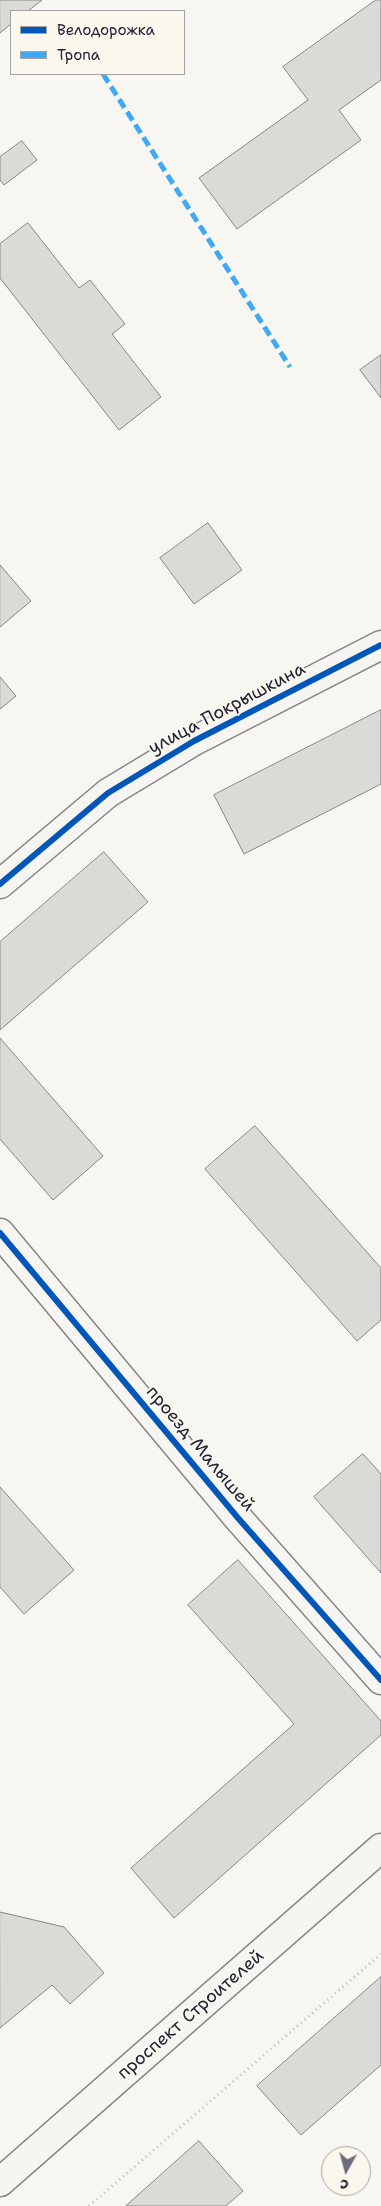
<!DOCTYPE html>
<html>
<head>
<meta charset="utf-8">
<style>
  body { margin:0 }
  #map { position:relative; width:381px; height:2206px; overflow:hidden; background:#f8f6f0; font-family:"Shantell Sans",sans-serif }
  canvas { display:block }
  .legend { position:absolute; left:10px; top:10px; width:175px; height:65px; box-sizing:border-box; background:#fbf7ec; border:1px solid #a4a2a5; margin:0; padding:6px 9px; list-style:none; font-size:15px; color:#22223b }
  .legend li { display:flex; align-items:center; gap:10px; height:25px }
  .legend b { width:25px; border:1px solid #a4a2a5 }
  .north { position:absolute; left:321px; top:2146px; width:50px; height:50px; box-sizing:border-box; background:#fbf7ec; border:1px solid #a4a2a5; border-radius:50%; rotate:187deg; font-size:14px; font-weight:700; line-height:20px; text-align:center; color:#22223b }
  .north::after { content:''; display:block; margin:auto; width:18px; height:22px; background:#6d6c7a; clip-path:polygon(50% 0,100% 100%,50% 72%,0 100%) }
</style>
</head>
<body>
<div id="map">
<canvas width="381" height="2206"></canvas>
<ul class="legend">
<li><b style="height:6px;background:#0057b8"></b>Велодорожка</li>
<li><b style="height:6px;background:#3fa9f5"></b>Тропа</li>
</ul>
<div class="north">С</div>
</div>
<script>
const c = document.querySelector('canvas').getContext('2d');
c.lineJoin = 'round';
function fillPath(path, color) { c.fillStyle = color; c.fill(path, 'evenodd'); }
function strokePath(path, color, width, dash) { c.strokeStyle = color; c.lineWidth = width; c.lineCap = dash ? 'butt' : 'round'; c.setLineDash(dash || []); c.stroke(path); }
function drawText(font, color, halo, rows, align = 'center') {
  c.font = font + ' "Shantell Sans",sans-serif'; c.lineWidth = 4; c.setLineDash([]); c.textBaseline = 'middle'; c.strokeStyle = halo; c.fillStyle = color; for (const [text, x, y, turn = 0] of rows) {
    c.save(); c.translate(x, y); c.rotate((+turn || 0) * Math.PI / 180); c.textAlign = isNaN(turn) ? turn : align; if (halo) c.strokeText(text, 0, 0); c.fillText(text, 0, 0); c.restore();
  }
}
const building = new Path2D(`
  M0,0H42L28,11H11V24L0,33Z
  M376,0H381V80L339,110L361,140L237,229L199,178L308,100L283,67Z
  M22,141L37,160L4,185L0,180V157Z
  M28,223L79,288L90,280L125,324L112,334L161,397L119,430L0,278V244Z
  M381,355V398L360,370Z
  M208,523L242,570L194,604L160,558Z
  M0,565L31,601L0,627Z
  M0,677L16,696L0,709Z
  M381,710V784L244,854L214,795Z
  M104,852L148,902L0,1030V942Z
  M0,1038L103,1156L53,1200L0,1139Z
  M255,1126L381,1268V1320L357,1341L205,1169Z
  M363,1454L381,1474V1573L314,1497Z
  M0,1487L74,1570L24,1614L0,1587Z
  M238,1560L381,1721V1735L174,1918L131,1868L294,1724L188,1605Z
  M0,1912L64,1927L104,1973L70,2004L52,1985L0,2028Z
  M381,1977V2065L301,2135L257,2086Z
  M199,2141L243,2191L226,2206H126Z`);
fillPath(building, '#dbdad7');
strokePath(building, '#878688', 1);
const minor = new Path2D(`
  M0,884L108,793L194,741L381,645
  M0,1233L238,1518L381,1680`);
const secondary = new Path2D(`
  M0,2182L381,1848`);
strokePath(minor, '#878688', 31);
strokePath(secondary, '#878688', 31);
strokePath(new Path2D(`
  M89,2206L381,1954`), '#bcbab9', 3, [1, 4]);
strokePath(minor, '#f6f5f1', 28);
strokePath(secondary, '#f6f5f1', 28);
strokePath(new Path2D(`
  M103,74L290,367`), '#3fa9f5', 5, [10, 5]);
strokePath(new Path2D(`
  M0,884L108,793L194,741L381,645
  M0,1233L238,1518L381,1680`), '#0057b8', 6);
drawText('18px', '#22223b', '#fbf7ec', [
  ["улица Покрышкина",227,709,-28],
  ["проезд Малышей",200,1449,50],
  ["проспект Строителей",191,2015,-41]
]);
</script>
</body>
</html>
